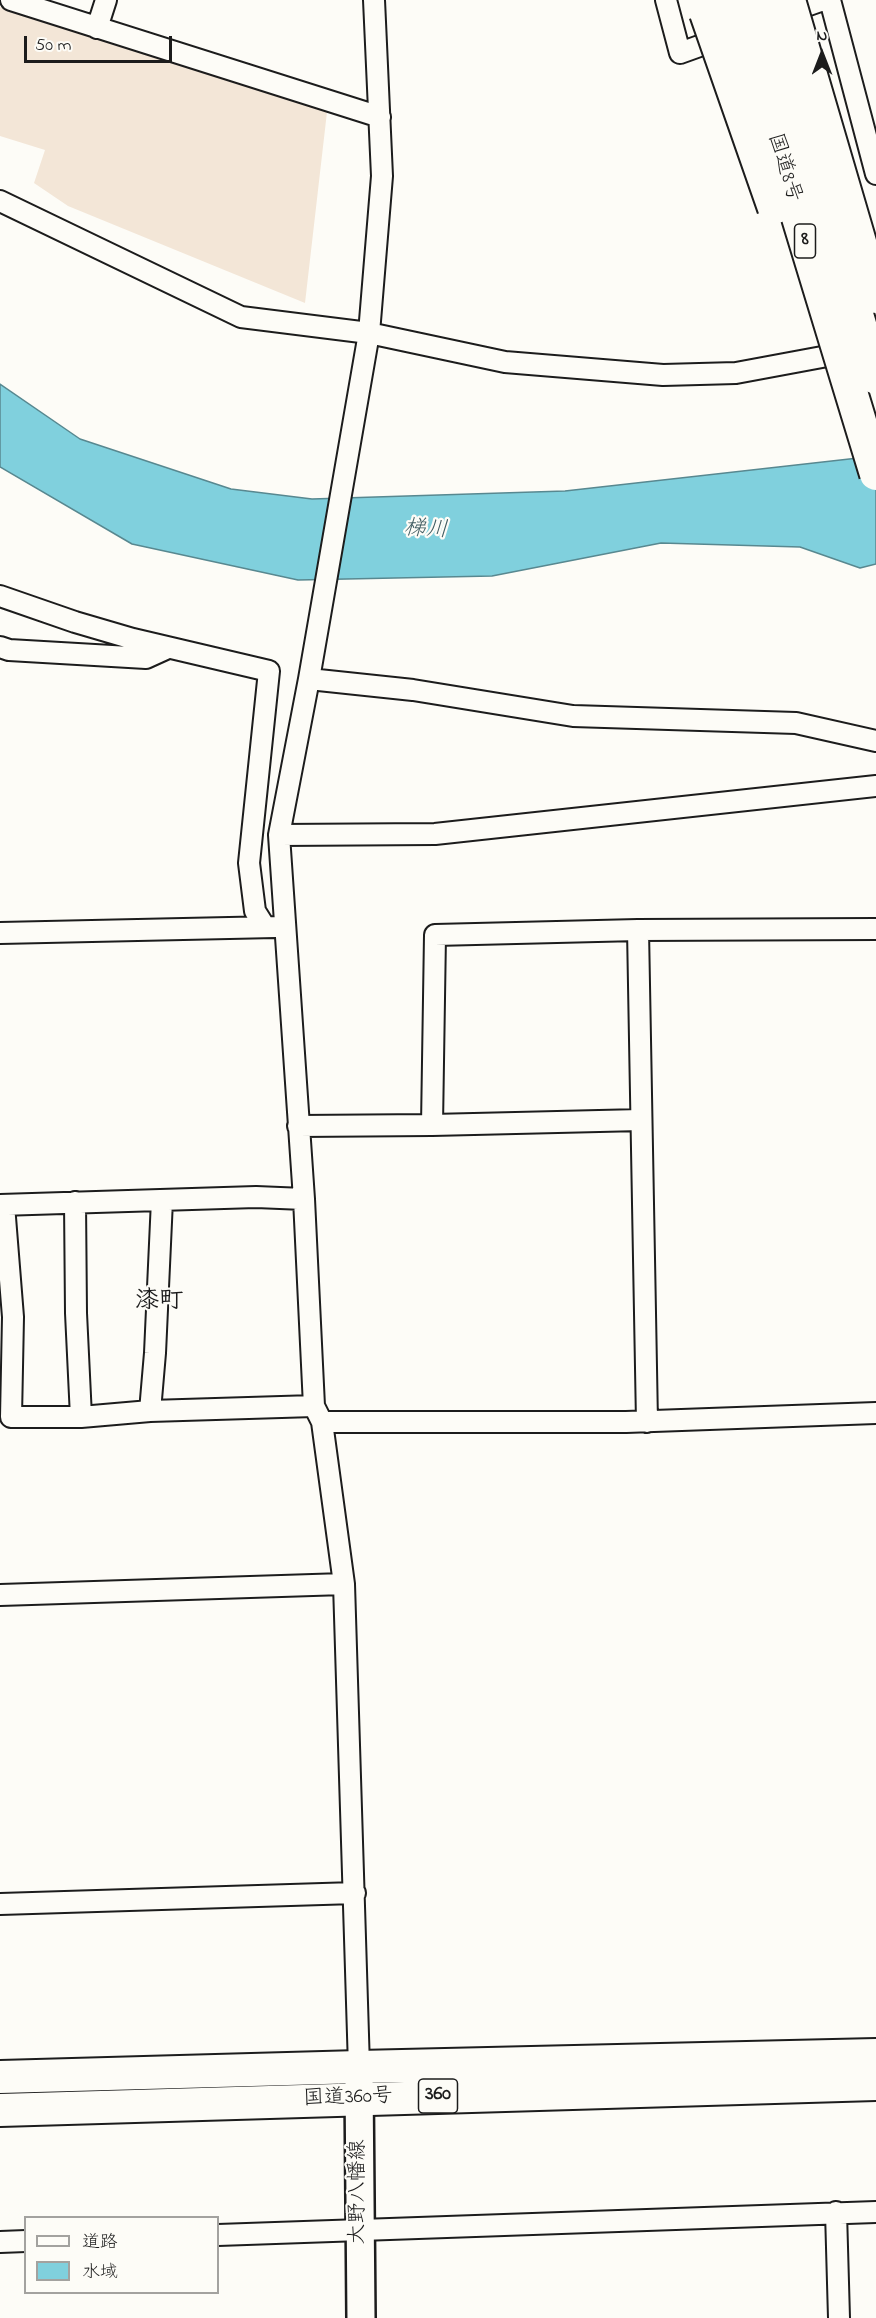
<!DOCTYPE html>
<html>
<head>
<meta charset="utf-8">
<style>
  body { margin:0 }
  #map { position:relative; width:876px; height:2318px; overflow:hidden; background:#fdfcf7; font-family:"Indie Flower","Klee One",sans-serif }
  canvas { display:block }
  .legend { position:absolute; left:24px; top:2216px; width:195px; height:78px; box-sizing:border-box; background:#fdfcf7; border:2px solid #a3a29f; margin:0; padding:8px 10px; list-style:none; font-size:18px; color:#1c1c1c }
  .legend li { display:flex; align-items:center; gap:12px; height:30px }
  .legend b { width:30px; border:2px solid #a3a29f }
  .north { position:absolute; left:792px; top:24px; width:60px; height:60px; -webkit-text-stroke:4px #fdfcf7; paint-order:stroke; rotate:0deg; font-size:16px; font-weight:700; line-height:24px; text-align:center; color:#1c1c1c }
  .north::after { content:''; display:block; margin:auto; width:21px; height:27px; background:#1c1c1c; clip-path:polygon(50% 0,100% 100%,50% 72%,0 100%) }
  .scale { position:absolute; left:24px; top:36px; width:148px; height:27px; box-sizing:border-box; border:3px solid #1c1c1c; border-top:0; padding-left:8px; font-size:18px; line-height:21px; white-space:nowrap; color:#1c1c1c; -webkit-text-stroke:4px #fdfcf7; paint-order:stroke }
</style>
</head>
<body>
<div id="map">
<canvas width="876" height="2318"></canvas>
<ul class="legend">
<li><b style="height:8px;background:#fdfcf7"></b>道路</li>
<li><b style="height:16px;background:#80d0dd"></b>水域</li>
</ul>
<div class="north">N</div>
<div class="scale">50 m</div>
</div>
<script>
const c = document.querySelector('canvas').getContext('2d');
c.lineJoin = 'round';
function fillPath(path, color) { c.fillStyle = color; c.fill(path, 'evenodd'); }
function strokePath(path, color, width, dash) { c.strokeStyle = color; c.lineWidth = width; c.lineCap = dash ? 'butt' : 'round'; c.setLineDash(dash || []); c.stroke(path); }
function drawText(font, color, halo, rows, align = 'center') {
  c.font = font + ' "Indie Flower","Klee One",sans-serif'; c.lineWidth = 4.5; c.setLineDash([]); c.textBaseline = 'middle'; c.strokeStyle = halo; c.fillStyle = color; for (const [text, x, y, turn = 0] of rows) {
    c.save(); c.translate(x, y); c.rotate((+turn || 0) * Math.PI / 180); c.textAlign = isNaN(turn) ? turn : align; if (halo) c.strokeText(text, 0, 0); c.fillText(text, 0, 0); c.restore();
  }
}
fillPath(new Path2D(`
  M0,7L327,112L305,303L68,206L34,183L45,150L0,136Z`), '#f3e6d7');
const water = new Path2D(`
  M0,384L80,439L231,489L312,499L565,491L876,456V564L860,568L800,547L661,543L492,576L298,580L132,544L0,467Z`);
fillPath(water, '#80d0dd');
strokePath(water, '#588890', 1.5);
const minor = new Path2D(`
  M11,0L380,117
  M666,0L680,53L705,44
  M830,0L876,174
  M806,6L823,0
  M97,28L106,0
  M0,201L241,317L369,333L505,362L663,375L736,373L849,352
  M0,596L75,622L133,639L269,671L249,863L255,911L265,927
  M0,647L9,650L146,658L168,648
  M309,679L413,690L573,716L796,723L876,741
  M279,835L435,834L876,786
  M638,930L647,1422
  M0,933L275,927
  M432,1125L641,1120
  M298,1126L432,1125L435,935L638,930L876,929
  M75,1202L76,1313L81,1417
  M0,1205L256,1197L304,1199
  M4,1205L13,1317L11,1417H81L150,1411L314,1406
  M150,1411L155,1353L162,1200
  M322,1422H626L876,1413
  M0,1595L344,1584
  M0,1904L355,1893
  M359,2067L344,1584L322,1422L314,1406L304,1199L279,835L309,679L369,333L382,176L374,0
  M836,2212L839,2318
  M218,2235L876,2212
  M0,2242L26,2241`);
const secondary = new Path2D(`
  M359,2080L361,2318`);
const trunk = new Path2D(`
  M0,2077L359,2067L876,2055
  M0,2110L876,2084`);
strokePath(minor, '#1c1c1c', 24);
strokePath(secondary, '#1c1c1c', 32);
strokePath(trunk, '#1c1c1c', 36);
strokePath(minor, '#fdfcf7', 20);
strokePath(secondary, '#fdfcf7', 27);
strokePath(trunk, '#fdfcf7', 32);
const trunkBridge = new Path2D(`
  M763,0L876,378
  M789,0L876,297
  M734,7L876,474
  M706,13L774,208`);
strokePath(trunkBridge, '#1c1c1c', 36, []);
strokePath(trunkBridge, '#fdfcf7', 32);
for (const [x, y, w] of [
  [805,241,21],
  [438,2096,39]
]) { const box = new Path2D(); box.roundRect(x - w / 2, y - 17, w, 34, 4.5); c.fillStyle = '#fdfcf7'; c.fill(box); strokePath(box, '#1c1c1c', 1.5); }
drawText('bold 20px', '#1c1c1c', null, [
  ["8",805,241],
  ["360",438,2096]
]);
drawText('21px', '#1c1c1c', '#fdfcf7', [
  ["国道8号",783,168,73],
  ["国道360号",348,2099,-2],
  ["大野八幡線",360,2192,-90]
]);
drawText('italic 22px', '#3f5b60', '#fdfcf7', [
  ["梯川",426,531,3]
]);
drawText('bold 24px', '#1c1c1c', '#fdfcf7', [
  ["漆町",159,1303]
]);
</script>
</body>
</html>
